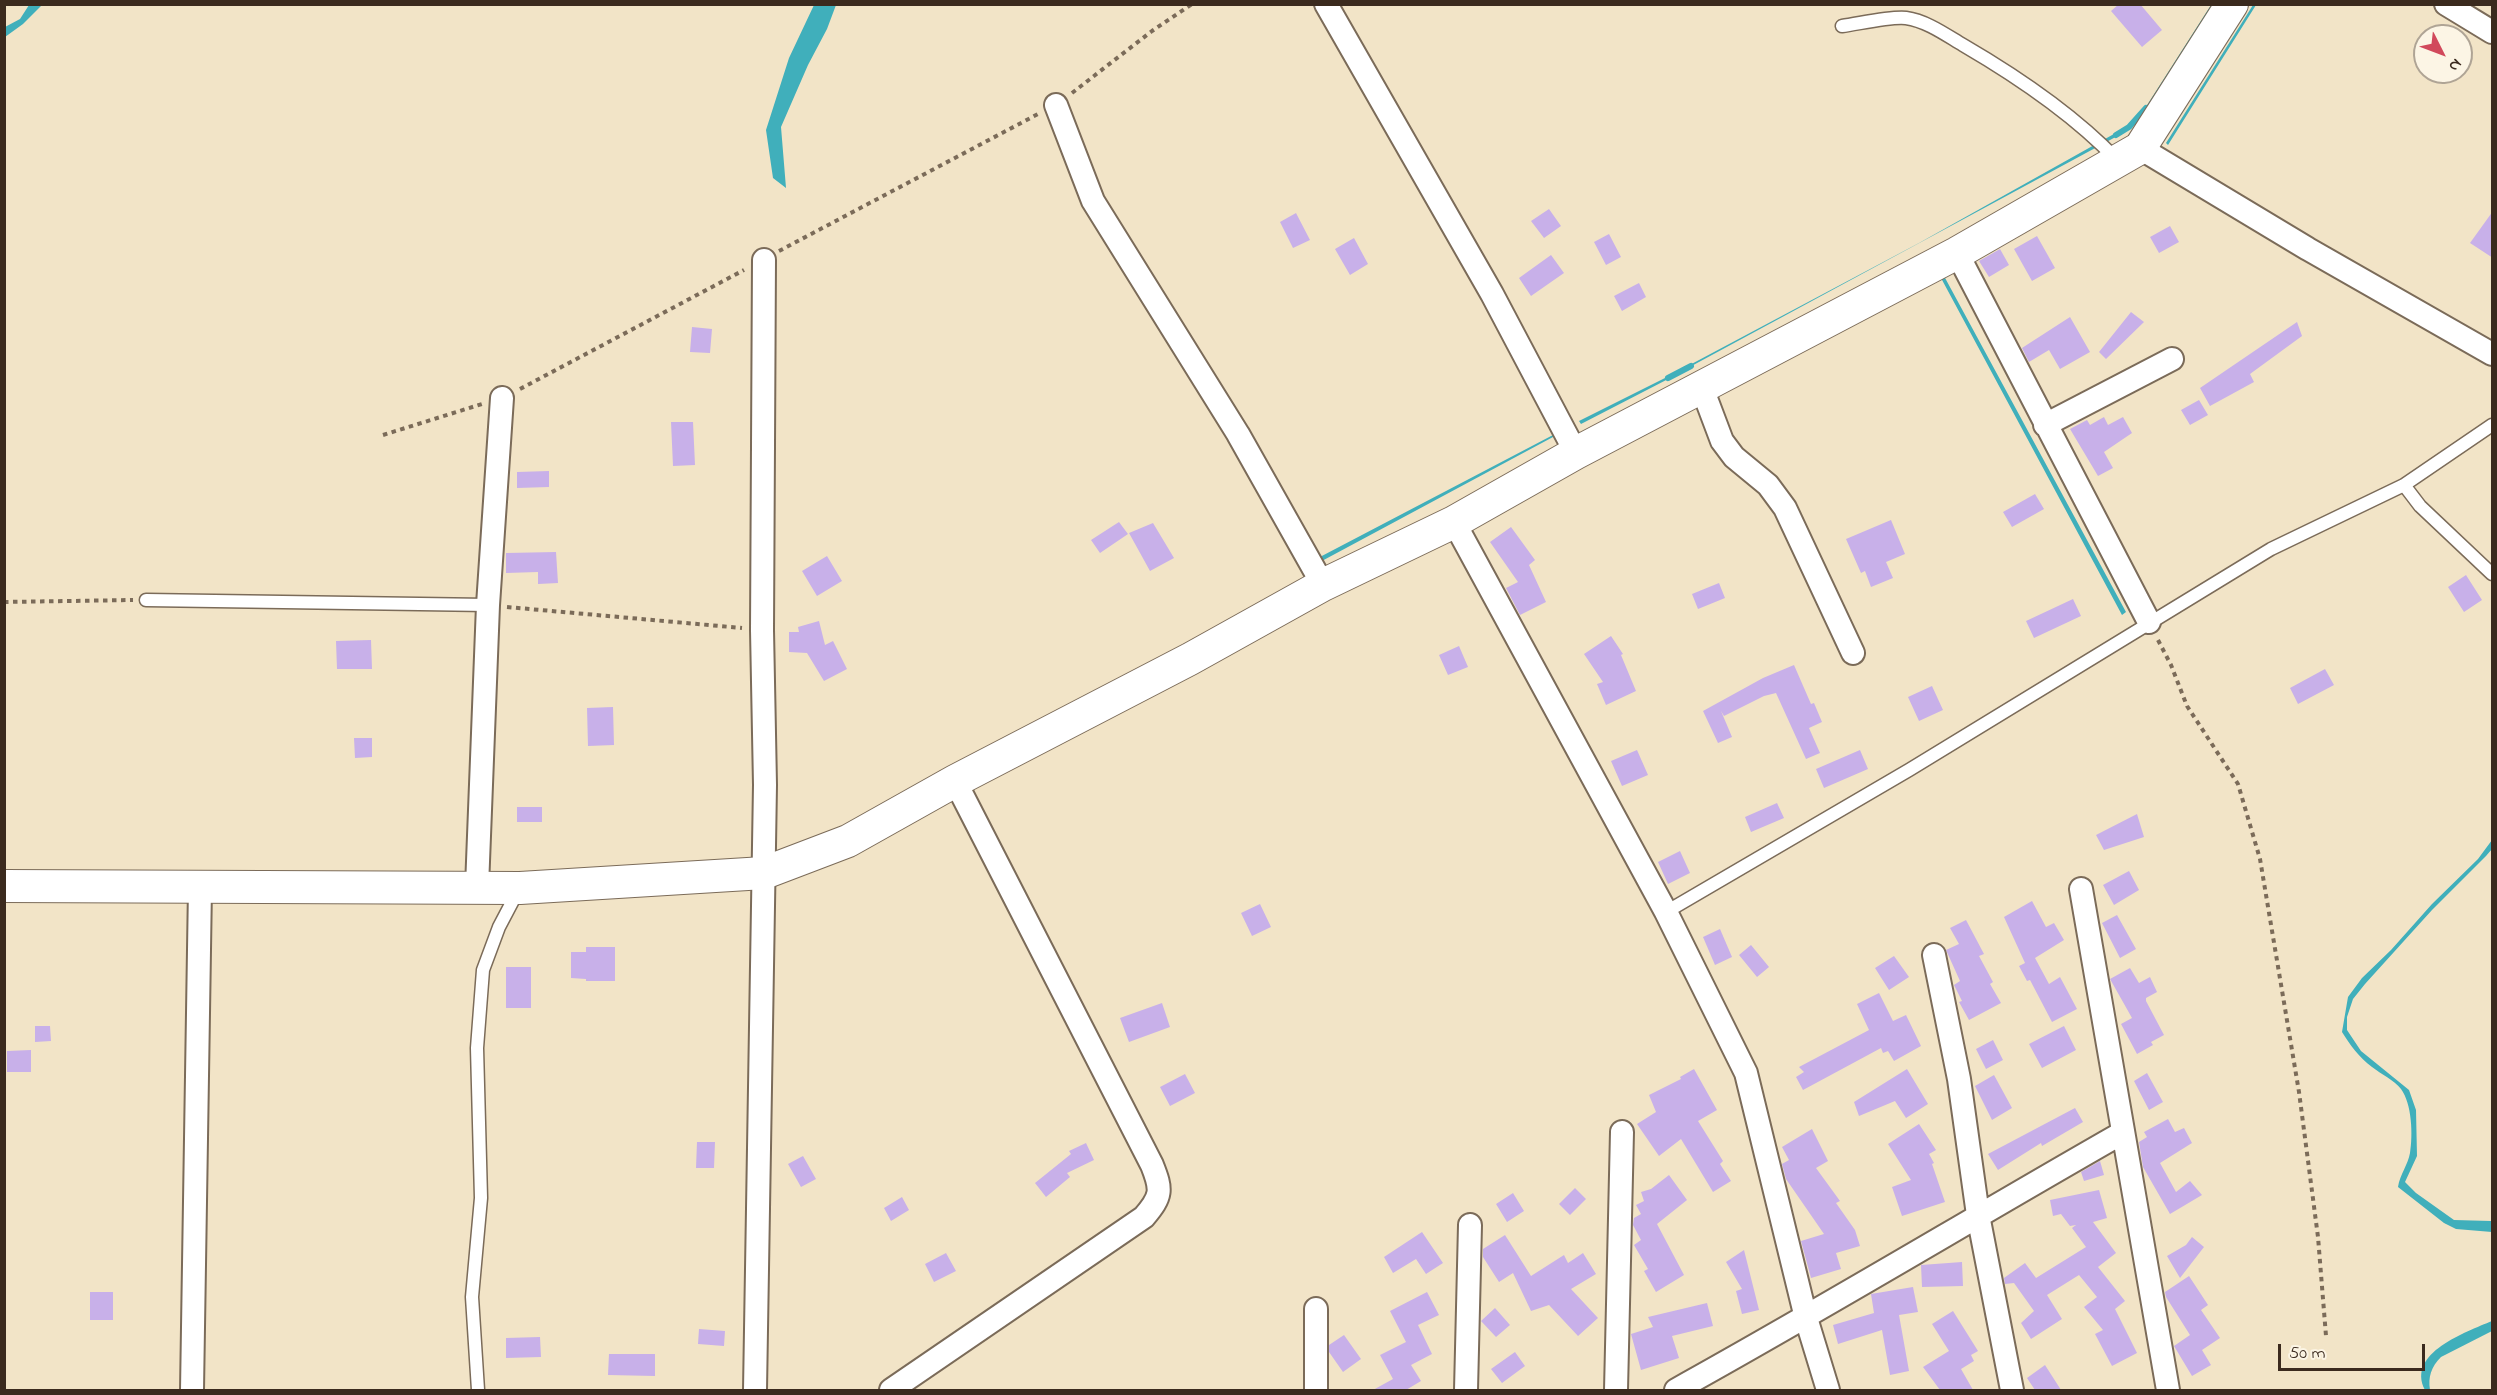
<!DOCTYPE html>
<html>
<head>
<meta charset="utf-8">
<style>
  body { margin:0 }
  #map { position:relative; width:2497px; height:1395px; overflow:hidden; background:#f2e4c7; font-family:"Indie Flower",sans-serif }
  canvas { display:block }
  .frame { position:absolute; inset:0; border:6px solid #3b2a1e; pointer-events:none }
  .north { position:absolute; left:2413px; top:24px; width:60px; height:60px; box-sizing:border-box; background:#fcf5e5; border:2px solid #afa495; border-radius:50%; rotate:132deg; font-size:16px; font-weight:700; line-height:24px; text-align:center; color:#3b2a1e }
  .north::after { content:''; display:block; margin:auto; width:21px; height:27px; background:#d1495b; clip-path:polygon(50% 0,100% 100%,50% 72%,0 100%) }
  .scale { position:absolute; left:2278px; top:1344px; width:147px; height:27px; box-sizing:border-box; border:3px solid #3b2a1e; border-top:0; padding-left:8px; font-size:18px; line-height:21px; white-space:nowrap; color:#3b2a1e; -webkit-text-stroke:4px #fcf5e5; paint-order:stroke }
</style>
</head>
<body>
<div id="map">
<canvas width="2497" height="1395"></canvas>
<div class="frame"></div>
<div class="north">N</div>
<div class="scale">50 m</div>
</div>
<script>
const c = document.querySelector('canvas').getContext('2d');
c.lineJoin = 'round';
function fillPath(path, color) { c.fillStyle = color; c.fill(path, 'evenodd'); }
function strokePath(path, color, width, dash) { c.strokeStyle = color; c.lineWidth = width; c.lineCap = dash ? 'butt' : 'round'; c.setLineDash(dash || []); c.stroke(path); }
fillPath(new Path2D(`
  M29,5H42L23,24L5,37V27L20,19Z
  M814,5H836L827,29L808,65L781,127L786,188L773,178L766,130L789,58Z
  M2211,5H2213L2143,115L2142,113Z
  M2253,5H2256L2168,145L2166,143Z
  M2130,125L2132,126L2123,133L1686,369L1684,368L1919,243Z
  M1944,276L2126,612L2122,615L1941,278Z
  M1673,374L1674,376L1581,424L1579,421Z
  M1553,435V437L1320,562L1318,558Z
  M2492,840V849L2486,856L2432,910L2365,984L2353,999L2347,1017V1030L2361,1051L2409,1090L2416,1110L2417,1156L2405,1182L2416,1193L2454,1220L2491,1221L2492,1232L2456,1229L2444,1223L2398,1187C2400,1174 2408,1165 2410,1153C2413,1135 2412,1104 2401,1089C2394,1080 2381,1074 2372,1067C2359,1057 2350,1045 2342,1032L2348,997L2362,978L2391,950L2432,904L2478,859Z
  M2492,1321V1331L2441,1357C2431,1367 2428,1377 2430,1390H2425C2406,1353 2466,1332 2492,1321Z`), '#40afbb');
strokePath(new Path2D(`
  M2116,135L2129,127L2146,108
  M1668,378L1691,366`), '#40afbb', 6);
fillPath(new Path2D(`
  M2119,4H2140L2162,30L2142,47L2111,11Z
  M1549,209L1561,226L1544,238L1531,221Z
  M2493,211V258L2470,243Z
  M1296,213L1310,240L1293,248L1280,222Z
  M2170,226L2179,242L2159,253L2150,237Z
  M1609,234L1621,257L1606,265L1594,242Z
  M2037,236L2055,268L2032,281L2014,249Z
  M1354,238L1368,264L1350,275L1335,249Z
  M2000,249L2009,265L1989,277L1979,261Z
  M1551,255L1564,273L1531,296L1519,278Z
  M1639,283L1646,297L1622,311L1614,296Z
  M2131,312L2144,322L2106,359L2099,352Z
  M2070,317L2090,352L2060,369L2049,350L2029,362L2022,348Z
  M2297,322L2302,336L2250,374L2254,382L2210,406L2200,388Z
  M692,327L712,329L710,353L690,352Z
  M2199,400L2208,415L2190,425L2181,410Z
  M2104,417L2108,425L2123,417L2132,433L2104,452L2113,468L2098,476L2070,429L2087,420L2090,425Z
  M671,422H693L695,465L673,466Z
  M549,471V487L517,488V472Z
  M2035,494L2044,509L2012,527L2003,512Z
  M1891,520L1905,554L1886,562L1893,578L1871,587L1865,571L1861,573L1846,539Z
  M1119,522L1128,534L1100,553L1091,540Z
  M1153,523L1174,558L1150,571L1129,533Z
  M1511,527L1535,560L1529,565L1546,602L1520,615L1506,588L1518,582L1490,542Z
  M556,552L558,583L538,584V572L506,573V553Z
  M827,556L842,581L817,596L802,571Z
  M2466,575L2482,600L2464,612L2448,587Z
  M1719,583L1725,598L1698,609L1692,594Z
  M2073,599L2081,616L2034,638L2026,621Z
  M819,621L825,645L833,641L847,669L824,681L807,653L789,652V632H799L798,627Z
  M1611,636L1623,654L1621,655L1636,691L1606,705L1597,684L1603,682L1584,654Z
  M371,640L372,669H337L336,641Z
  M1459,646L1468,667L1448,675L1439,655Z
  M1794,665L1811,704L1814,703L1822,722L1809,728L1820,753L1806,759L1776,693L1764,696L1724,716L1721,711L1732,737L1718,743L1703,711L1763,678Z
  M2325,669L2334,685L2298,704L2290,688Z
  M1932,686L1943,710L1919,721L1908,697Z
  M613,707L614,745L588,746L587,708Z
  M354,738H372V757L355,758Z
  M1637,750L1648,775L1622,786L1611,761Z
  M1860,750L1868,769L1824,788L1816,769Z
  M1777,803L1784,818L1751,832L1745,817Z
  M517,807H542V822H517Z
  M2137,814L2144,837L2104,850L2096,835Z
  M1680,851L1690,873L1668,884L1658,862Z
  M2129,871L2139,890L2114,905L2103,885Z
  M2032,901L2046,927L2054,923L2064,940L2035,958L2049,984L2060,977L2077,1009L2052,1022L2030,980L2027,981L2019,966L2025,963L2004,917Z
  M1260,904L1271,927L1252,936L1241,913Z
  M2117,915L2136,949L2120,958L2102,923Z
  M1966,920L1984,954L1979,956L1993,982L1990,984L2001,1003L1969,1020L1959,1002L1962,1001L1954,985L1960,981L1946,950L1959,944L1950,928Z
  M1720,929L1732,957L1715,965L1703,937Z
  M1751,945L1769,967L1757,977L1739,955Z
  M586,947H615V981H586V979L571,978V952H586Z
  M1894,956L1909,977L1889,990L1875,968Z
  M506,967H531V1008H506Z
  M2130,968L2139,983L2150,977L2157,992L2146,998V1001L2164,1035L2151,1042L2153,1045L2137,1054L2121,1024L2132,1018L2110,979Z
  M1879,993L1893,1021L1906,1015L1921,1046L1894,1061L1888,1051L1883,1053L1881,1048L1803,1090L1796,1077L1804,1072L1799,1067L1869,1030L1857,1004Z
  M1162,1003L1170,1027L1129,1042L1120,1018Z
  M35,1026H50L51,1041L35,1042Z
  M2064,1026L2076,1050L2042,1068L2029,1044Z
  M1993,1040L2003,1060L1986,1069L1976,1049Z
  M31,1050V1072H7V1051Z
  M1694,1069L1717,1110L1698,1121L1723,1161L1720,1164L1731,1181L1713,1192L1681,1139L1659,1156L1637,1124L1656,1112L1649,1095L1681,1079L1680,1077Z
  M1907,1069L1928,1104L1906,1118L1895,1101L1859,1116L1854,1102Z
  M2147,1073L2163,1102L2149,1110L2134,1081Z
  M1185,1074L1195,1093L1170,1106L1160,1087Z
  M1994,1075L2012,1108L1992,1120L1975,1086Z
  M2075,1108L2083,1122L2042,1146L2041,1143L1998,1170L1988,1154Z
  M2168,1119L2175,1132L2184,1128L2192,1143L2160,1163L2176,1192L2190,1181L2202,1195L2170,1214L2143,1167L2139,1142L2147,1137L2144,1132Z
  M1919,1124L1936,1150L1929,1154L1934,1163L1932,1164L1945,1202L1902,1216L1892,1187L1911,1180L1888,1144Z
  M1812,1129L1828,1161L1816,1168L1840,1201L1836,1203L1855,1230L1860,1246L1836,1253L1841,1269L1811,1278L1801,1241L1824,1234L1786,1179L1782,1164L1789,1160L1782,1147Z
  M697,1142H715L714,1168H696Z
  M1086,1143L1094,1160L1067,1173L1070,1177L1046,1197L1035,1183L1071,1154L1069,1151Z
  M803,1156L816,1179L801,1187L788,1164Z
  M2100,1161L2104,1175L2084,1181L2081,1172Z
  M1669,1175L1687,1200L1657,1224L1684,1275L1656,1292L1644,1271L1648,1269L1634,1245L1641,1240L1633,1225L1634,1218L1641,1214L1636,1205L1644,1201L1641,1192L1651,1189Z
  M1575,1188L1586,1199L1570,1215L1559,1204Z
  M2099,1190L2107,1218L2093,1222L2116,1253L2098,1267L2125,1301L2115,1309L2137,1353L2112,1366L2095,1334L2103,1330L2084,1307L2097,1297L2079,1275L2047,1295L2062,1319L2031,1339L2021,1323L2034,1311L2014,1283L2005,1284L2004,1278L2025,1263L2036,1278L2086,1247L2072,1228L2076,1225L2070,1226L2061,1214L2053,1216L2050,1200Z
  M1513,1193L1524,1211L1507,1222L1496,1204Z
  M902,1197L909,1210L891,1221L884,1208Z
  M1422,1232L1443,1263L1426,1274L1416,1259L1393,1273L1384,1257Z
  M1505,1235L1531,1276L1564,1255L1568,1263L1583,1253L1596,1274L1571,1289L1598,1318L1578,1336L1549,1305L1531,1311L1513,1273L1499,1282L1483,1257V1249Z
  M2192,1237L2204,1247L2180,1278L2167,1256L2186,1245Z
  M1744,1250L1759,1310L1742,1314L1736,1291L1742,1289L1726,1262Z
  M946,1253L956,1271L934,1282L925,1264Z
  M1962,1262L1963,1286L1922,1287L1921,1265Z
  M2189,1276L2208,1305L2201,1310L2220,1338L2202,1350L2211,1365L2192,1376L2174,1346L2190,1335L2166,1297L2165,1292Z
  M1913,1287L1918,1312L1899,1315L1909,1371L1890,1375L1882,1330L1838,1344L1833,1325L1874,1313L1871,1294Z
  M90,1292H113V1320H90Z
  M1427,1292L1439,1315L1418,1325L1432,1354L1411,1365L1421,1381L1406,1390H1373L1393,1379L1380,1355L1406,1342L1390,1311Z
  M1707,1303L1713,1326L1672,1336L1679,1358L1641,1370L1631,1334L1653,1327L1648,1317Z
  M1495,1308L1510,1325L1496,1337L1481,1321Z
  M1953,1311L1978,1351L1971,1355L1974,1361L1961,1369L1973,1390H1940L1923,1367L1949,1351L1932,1324Z
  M699,1329L725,1331L724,1346L698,1344Z
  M1344,1335L1361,1359L1343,1372L1329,1352V1345Z
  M540,1337L541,1357L506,1358V1338Z
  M1515,1352L1525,1366L1502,1383L1491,1369Z
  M609,1354H655V1376L608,1375Z
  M2045,1365L2061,1390H2035L2027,1378Z`), '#c8b0e9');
const lane = new Path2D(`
  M1842,26C1858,24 1891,16 1906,18C1927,21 1946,35 1963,45C2018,77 2073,114 2117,160
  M2404,485L2420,506L2492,574
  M146,600L488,605
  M1666,912L1909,770L2271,549L2404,485L2492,425
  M478,1390L472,1297L481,1198L477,1048L483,970L499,927L519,889`);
const street = new Path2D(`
  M1326,4L1492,294L1576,453
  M2446,4L2492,32
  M1056,105L1093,201L1238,434L1323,585
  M2140,148L2308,249L2492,354
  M1957,253L2149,622
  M1702,388L1722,441L1734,457L1768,485L1785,508L1853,653
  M2045,425L2172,359
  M1454,522L1666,912L1746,1073L1806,1318L1828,1390
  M477,887L488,605L502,398
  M2081,889L2168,1390
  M1934,955L1959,1079L1978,1215L2012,1390
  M192,1390L200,887
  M755,1390L765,785L762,630L764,260
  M891,1390L1144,1217C1162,1196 1162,1190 1152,1165L955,781
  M1316,1390V1309
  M1466,1390L1470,1225
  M1616,1390L1622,1132
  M1676,1390C1826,1307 1973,1218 2122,1133`);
const secondary = new Path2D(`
  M4,886L520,888L764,873L848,841L955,781L1190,659L1323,585L1454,522L1576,453L1957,253L2140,148L2232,4`);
strokePath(lane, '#7b6b59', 15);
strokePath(street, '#7b6b59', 26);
strokePath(secondary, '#7b6b59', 34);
strokePath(new Path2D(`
  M1072,93L1152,31L1192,4
  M779,251L1038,114
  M520,389L744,270
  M383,435L482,404
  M4,602L133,600
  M507,607L742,628
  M2158,640L2171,665L2187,706L2238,784L2260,859L2299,1092L2318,1237L2326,1336`), '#7b6b59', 4, [4.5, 4.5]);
strokePath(lane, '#fff', 12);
strokePath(street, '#fff', 22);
strokePath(secondary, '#fff', 32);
</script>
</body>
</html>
